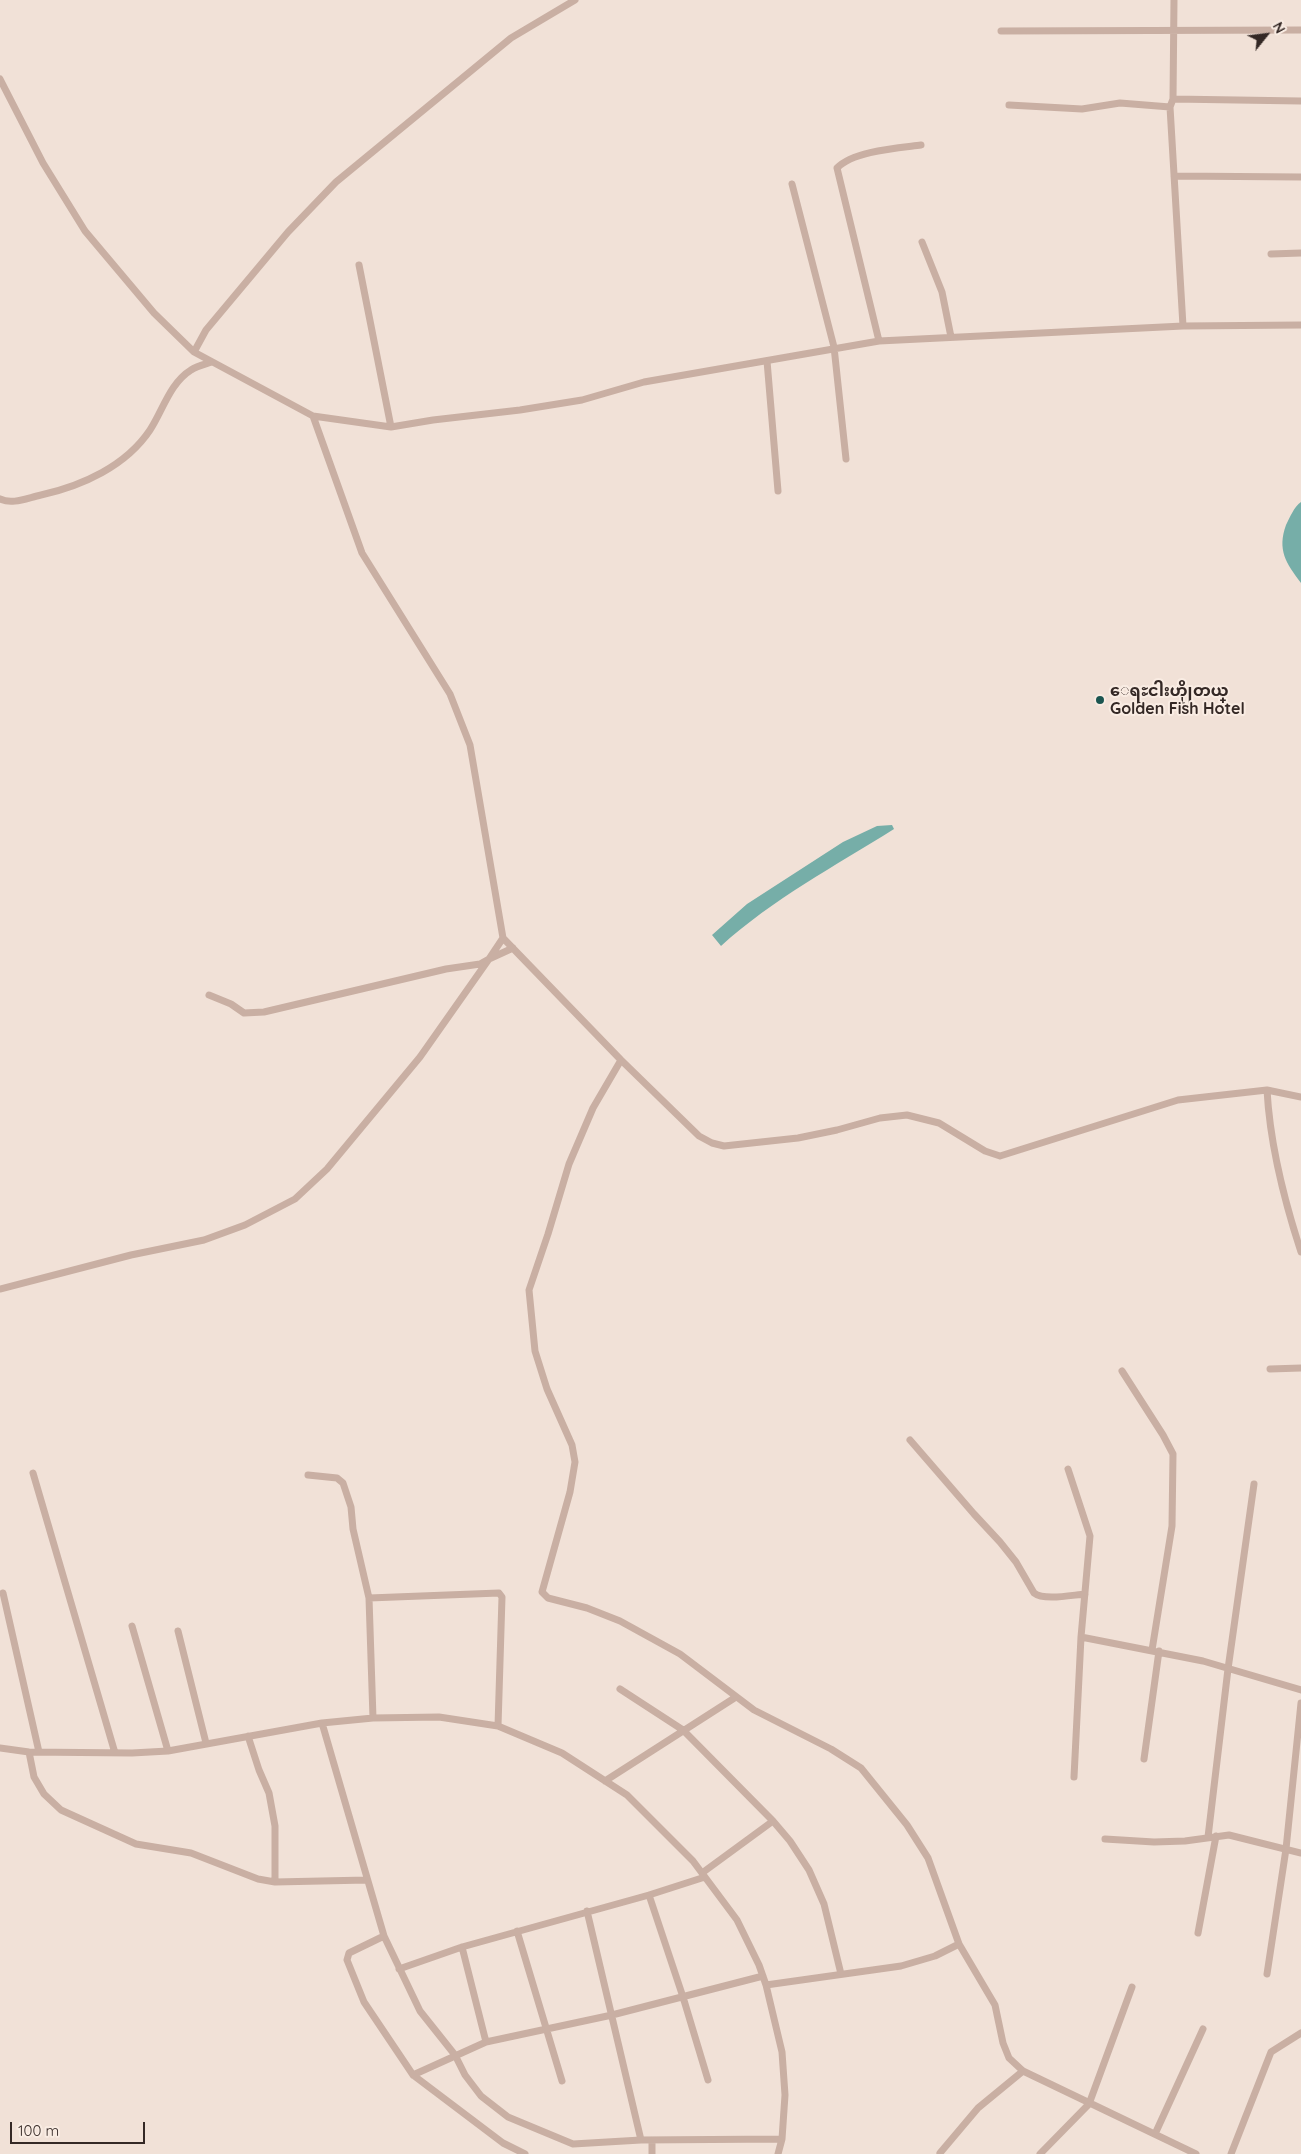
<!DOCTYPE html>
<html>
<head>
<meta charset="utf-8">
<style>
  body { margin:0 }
  #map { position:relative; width:1301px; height:2154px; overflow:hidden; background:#f1e1d7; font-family:Quicksand,sans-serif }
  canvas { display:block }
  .north { position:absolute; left:1241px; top:10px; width:50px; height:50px; -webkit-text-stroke:4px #f9ece3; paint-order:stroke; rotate:61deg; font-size:14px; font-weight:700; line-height:20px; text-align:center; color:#342825 }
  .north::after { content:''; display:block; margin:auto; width:18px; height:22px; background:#342825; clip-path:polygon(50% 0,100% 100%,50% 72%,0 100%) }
  .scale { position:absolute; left:10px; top:2122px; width:135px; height:22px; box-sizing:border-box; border:2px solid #342825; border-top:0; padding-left:6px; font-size:15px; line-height:18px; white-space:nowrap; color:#342825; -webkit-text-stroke:4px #f9ece3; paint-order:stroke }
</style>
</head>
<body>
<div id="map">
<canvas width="1301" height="2154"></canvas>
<div class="north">N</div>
<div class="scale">100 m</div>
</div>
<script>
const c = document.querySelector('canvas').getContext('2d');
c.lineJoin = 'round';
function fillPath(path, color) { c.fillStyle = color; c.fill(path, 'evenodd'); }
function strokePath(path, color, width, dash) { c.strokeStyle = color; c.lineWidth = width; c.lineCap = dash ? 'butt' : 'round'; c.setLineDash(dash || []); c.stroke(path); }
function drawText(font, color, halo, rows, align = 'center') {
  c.font = font + ' Quicksand,"Noto Sans Myanmar",sans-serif'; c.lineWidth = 4; c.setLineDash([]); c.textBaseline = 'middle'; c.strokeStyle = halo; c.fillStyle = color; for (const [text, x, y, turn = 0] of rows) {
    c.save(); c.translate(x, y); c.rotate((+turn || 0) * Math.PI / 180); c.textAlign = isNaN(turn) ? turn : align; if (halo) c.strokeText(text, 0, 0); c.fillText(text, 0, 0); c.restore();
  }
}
fillPath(new Path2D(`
  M1301,502V583C1286,563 1277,550 1286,525C1290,517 1294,507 1301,502Z
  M892,825L894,829C835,866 773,899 721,946L712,935L747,904L843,842L877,826Z`), '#76aea8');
strokePath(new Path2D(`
  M1174,0L1173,99L1170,107L1183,326
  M1001,31L1301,30
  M0,79L43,163L85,231L154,313L194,352L313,416L391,427L433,420L520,410L582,400L644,382L879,341L1183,326L1301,325
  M1173,99L1301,101
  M1009,105L1082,109L1120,103L1170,107
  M1174,176L1301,177
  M792,184L834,347L846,459
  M922,242L942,292L951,337
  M1271,254L1301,253
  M359,265L391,427
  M879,341L837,168C853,151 898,148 921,145
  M194,352L206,330L288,232L336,182L511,38L575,0
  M767,361L778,491
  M313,416L362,553L450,694L470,745L503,938L621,1060L699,1136L712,1143L724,1146L798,1138L837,1130L880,1118L907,1115L939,1123L985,1151L1000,1156L1178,1100L1267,1090L1301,1097
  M0,499C12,505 27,498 41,495C82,486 126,466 150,430C163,410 170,383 191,370C197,366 206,364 212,362
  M209,995L231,1004L244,1013L264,1012L446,969L480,964L489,959L503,938
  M621,1060L593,1108L569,1164L548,1234L529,1290L535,1351L547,1389L572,1445L575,1462L570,1492L542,1592L548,1598L587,1608L620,1621L680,1654L754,1710L831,1749L861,1768L907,1825L928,1858L959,1944L995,2005L1003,2043L1009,2058L1023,2071L1196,2154
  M1267,1090C1270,1145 1284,1200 1301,1252
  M0,1289L131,1255L204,1240L245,1225L295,1199L327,1169L420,1057L489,959L513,948
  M1270,1369L1301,1368
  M1122,1371L1163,1435L1173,1454L1172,1526L1152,1650
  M910,1440L974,1514L1000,1542L1016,1562L1034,1593C1044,1601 1072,1595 1085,1594
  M1068,1469L1090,1536L1081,1637L1074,1777
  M33,1473L115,1753
  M308,1475L337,1478L343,1483L351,1507L353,1529L369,1598L373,1718
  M3,1593L39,1752
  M369,1598L499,1593L502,1597L498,1726
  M132,1626L168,1751
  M178,1631L206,1743
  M1081,1637L1203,1661L1301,1690
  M620,1689L683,1730L773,1821L790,1841L809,1870L824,1904L841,1974
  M322,1723L384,1936L420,2011L455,2055L465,2075L481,2096L508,2117L573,2144L641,2140L782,2139
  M248,1736L259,1770L269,1793L275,1826V1882
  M0,1748L29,1752L132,1753L168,1751L322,1723L373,1718L439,1717L498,1726L562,1753L627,1795L693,1861L737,1920L759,1965L766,1985L782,2052L785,2095L782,2139L778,2154
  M29,1752L34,1777L44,1794L61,1810L136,1844L191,1853L258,1879L275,1882L367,1880
  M1144,1759L1159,1651
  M605,1781L736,1697
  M1208,1837L1228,1669L1254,1484
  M1105,1839L1154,1842L1185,1841L1229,1835L1301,1853
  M702,1873L773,1821
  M649,1895L683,1997L708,2080
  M587,1911L641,2140
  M517,1931L562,2081
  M1198,1933L1216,1836
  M384,1936L349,1953L347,1960L364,2002L413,2075L503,2143L525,2154
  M462,1947L486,2042
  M399,1969L462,1947L649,1895L705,1877
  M1267,1974L1286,1849L1301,1703
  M766,1985L901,1966L935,1956L959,1944
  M413,2075L486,2042L612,2015L763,1976
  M1155,2134L1203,2029
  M652,2140V2154
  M940,2153L978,2108L1023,2071
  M1040,2154L1089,2104L1132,1987
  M1231,2154L1271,2052L1301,2033`), '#c9afa3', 7);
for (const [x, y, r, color] of [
  [1100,700,5,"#1b5550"]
]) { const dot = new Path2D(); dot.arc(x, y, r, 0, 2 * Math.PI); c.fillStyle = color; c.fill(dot); strokePath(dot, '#f9ece3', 2); }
drawText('bold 16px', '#342825', '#f9ece3', [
  ["ေရႊငါးဟိုုတယ္",1110,691],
  ["Golden Fish Hotel",1110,709]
], 'left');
</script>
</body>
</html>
